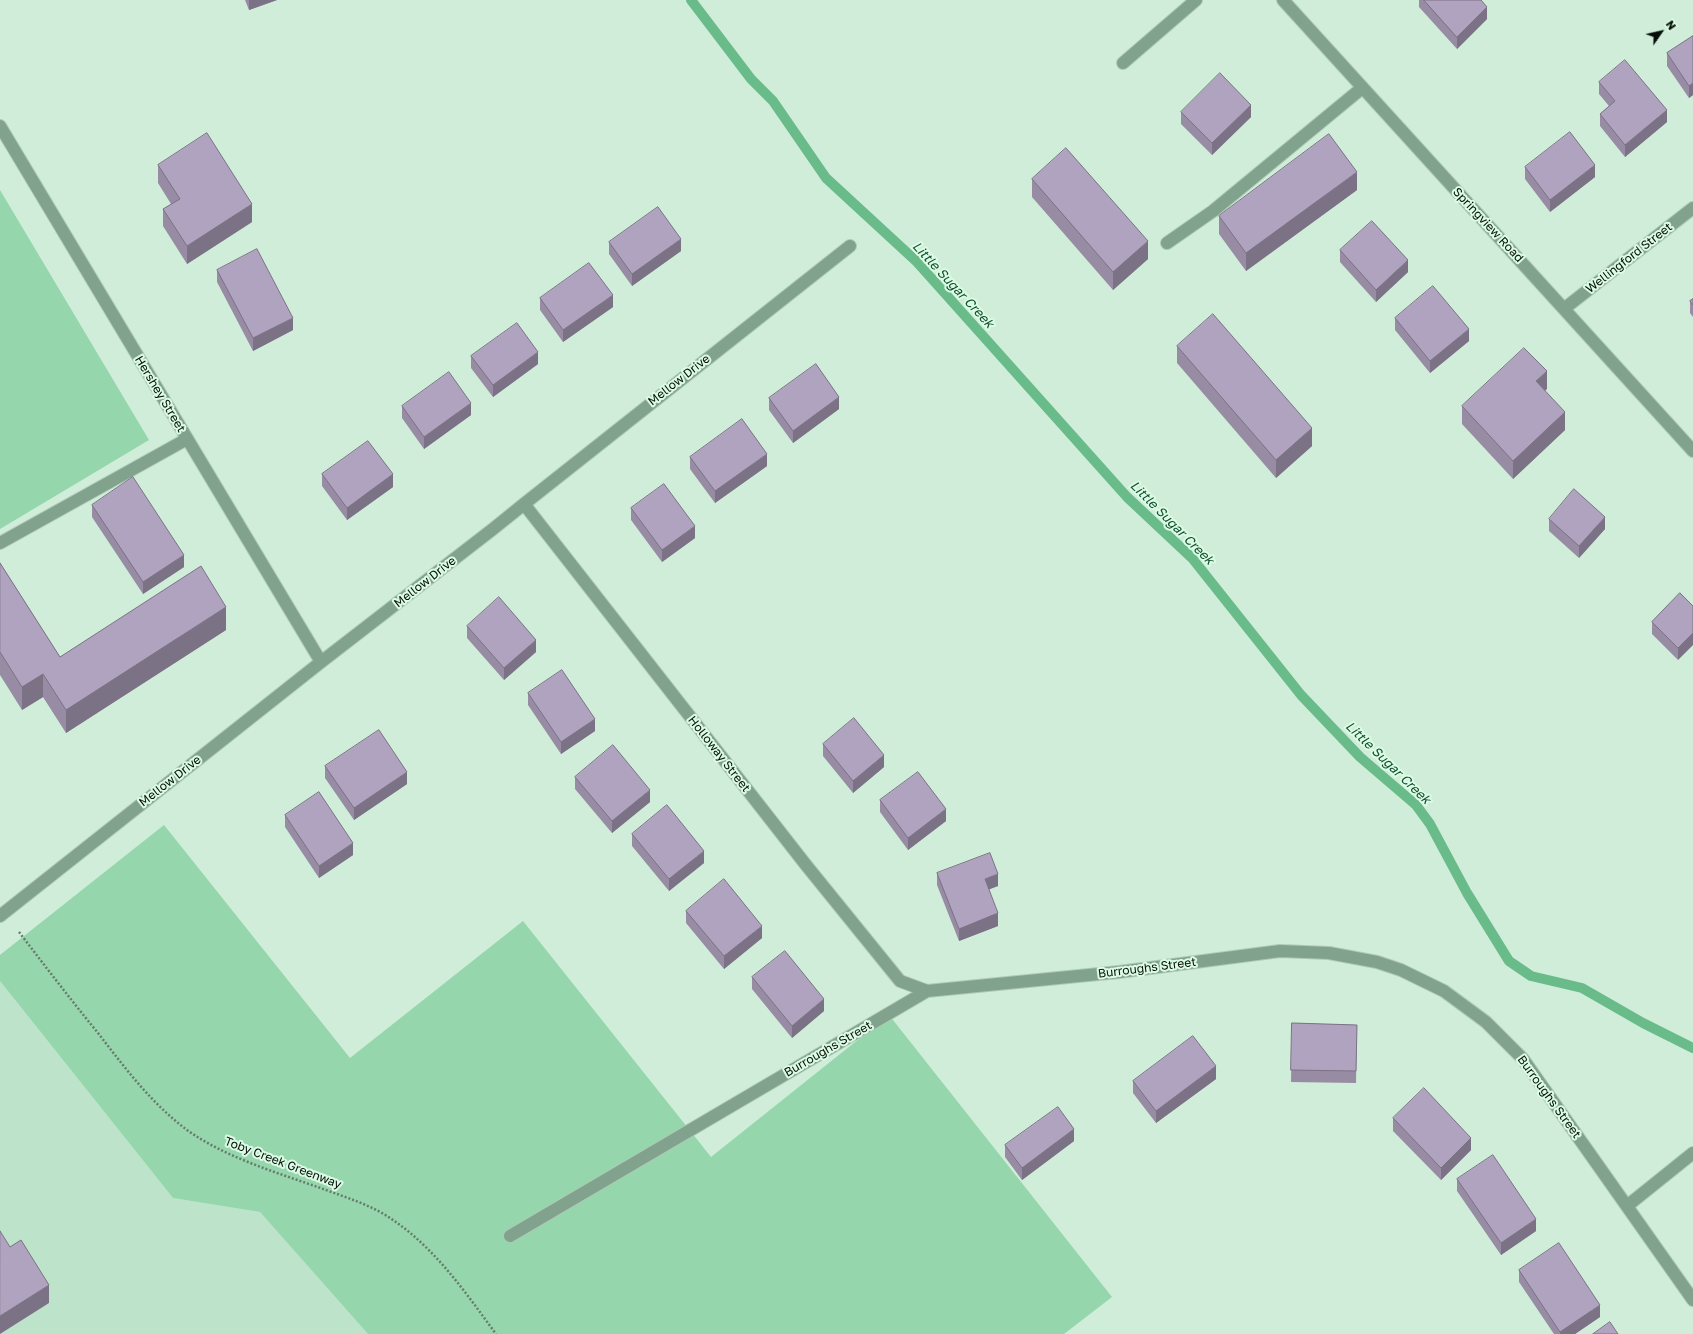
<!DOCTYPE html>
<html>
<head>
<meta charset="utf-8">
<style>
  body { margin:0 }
  #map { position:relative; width:1693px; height:1334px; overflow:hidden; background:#cfedd8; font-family:"Golos Text",sans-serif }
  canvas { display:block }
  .north { position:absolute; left:1641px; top:12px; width:40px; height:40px; -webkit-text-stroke:3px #dcfbe5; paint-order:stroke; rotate:56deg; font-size:11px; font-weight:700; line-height:16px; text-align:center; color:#050f08 }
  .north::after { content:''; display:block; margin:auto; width:14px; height:18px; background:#050f08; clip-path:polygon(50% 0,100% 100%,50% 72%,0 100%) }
</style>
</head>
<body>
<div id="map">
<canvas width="1693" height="1334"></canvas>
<div class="north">N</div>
</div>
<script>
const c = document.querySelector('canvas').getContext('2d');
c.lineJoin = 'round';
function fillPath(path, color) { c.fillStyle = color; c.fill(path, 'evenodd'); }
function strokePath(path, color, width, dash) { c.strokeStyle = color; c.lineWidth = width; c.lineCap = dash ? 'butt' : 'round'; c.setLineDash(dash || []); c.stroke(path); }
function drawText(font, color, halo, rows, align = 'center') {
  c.font = font + ' "Golos Text",sans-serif'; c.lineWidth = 4; c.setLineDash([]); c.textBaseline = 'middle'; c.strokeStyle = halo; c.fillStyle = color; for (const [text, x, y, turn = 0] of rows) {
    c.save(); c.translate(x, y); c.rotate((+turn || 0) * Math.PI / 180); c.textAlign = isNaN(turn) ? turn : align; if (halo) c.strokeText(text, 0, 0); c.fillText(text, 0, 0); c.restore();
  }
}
fillPath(new Path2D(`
  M0,981L173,1198L260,1212L368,1334H0Z`), '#bde3ca');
fillPath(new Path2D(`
  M0,190L149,440L0,529Z
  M164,825L350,1058L523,921L711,1157L889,1015L1112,1297L1064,1334H368L260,1212L173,1198L0,981V955Z`), '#95d6ac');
strokePath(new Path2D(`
  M691,0L751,79L773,101L826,178L916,261L1127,497L1192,558L1301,695L1360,757L1416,805L1430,824L1467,893L1509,961L1531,976L1582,988L1643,1023L1693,1048`), '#69bb89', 10);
const lane = new Path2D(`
  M1167,243L1213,211L1362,88
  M0,543L187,439`);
const street = new Path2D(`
  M1283,0L1693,451
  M1123,63L1196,0
  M0,126L321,662
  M1565,308L1693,208
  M524,504L806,865L900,981L927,991
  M0,916L321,662L493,529L524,504L850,246
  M1627,1206L1693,1153
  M510,1236L927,991L1119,972L1280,951L1329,953L1377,962L1401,970L1444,991L1486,1022L1523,1059L1693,1300`);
strokePath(lane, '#afc9b7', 14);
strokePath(street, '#afc9b7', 14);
strokePath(new Path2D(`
  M19,932C45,966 71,1000 98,1033C125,1068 151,1103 187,1130C228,1159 279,1173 326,1190C345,1197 364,1203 382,1213C431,1242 463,1289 496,1334`), '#677b6d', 2.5, [2, 2]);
strokePath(lane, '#81a28c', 12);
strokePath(street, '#81a28c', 12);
fillPath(new Path2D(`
  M245,0H277L249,10Z
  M1419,0H1481L1487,19L1457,49L1419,7Z
  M1693,36V95L1689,98L1667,66V53Z
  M1599,82L1667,122L1625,157L1600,126V114L1609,106L1599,94Z
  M1181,112L1251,117L1212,155L1181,124Z
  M158,165L252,222L187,264L163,226V209L171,204L158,183Z
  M1525,167L1595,177L1550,212L1525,179Z
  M1032,179L1148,259L1113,290L1032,197Z
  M1357,190L1246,271L1219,234V216Z
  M609,242L681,251L632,286L609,254Z
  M1340,250L1408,272L1376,302L1340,262Z
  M217,270L293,330L253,351L217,282Z
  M540,298L613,307L563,342L540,310Z
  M1693,299V317L1690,313V301Z
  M1395,318L1469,341L1430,373L1395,330Z
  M1177,346L1312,446L1276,478L1177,363Z
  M471,356L538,364L493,397L471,368Z
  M1547,389L1545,390L1565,430L1513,479L1462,424V406Z
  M769,398L839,409L793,443L769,410Z
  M402,406L471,415L424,449L402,418Z
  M690,457L767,466L715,503L690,469Z
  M322,474L393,487L347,520L322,486Z
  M92,505L184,567L143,594L92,517Z
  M631,508L695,538L662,562L631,520Z
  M1549,519L1605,529L1579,558L1549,531Z
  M0,563L60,657L226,630L66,733L43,697L22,710L0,675Z
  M1680,593L1678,660L1652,634V622Z
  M467,626L536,652L504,680L467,638Z
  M528,693L595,731L561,754L528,705Z
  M823,744L884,767L853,793L823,756Z
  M325,766L407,784L354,820L325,778Z
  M575,777L650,802L612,833L575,789Z
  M880,800L946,821L908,850L880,812Z
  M285,815L353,855L319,878L285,827Z
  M632,834L704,863L669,891L632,846Z
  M937,873L998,886L989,889L998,926L959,941L937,885Z
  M686,911L762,938L724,969L686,923Z
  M752,977L824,1011L792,1038L752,989Z
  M1292,1023L1357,1025L1356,1083L1291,1082Z
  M1216,1079L1156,1123L1133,1093V1081Z
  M1393,1118L1471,1150L1441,1180L1393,1131Z
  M1074,1141L1022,1180L1005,1157V1145Z
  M1457,1179L1536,1231L1501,1255L1457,1191Z
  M1519,1270L1600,1317L1575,1334H1554L1519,1282Z`), '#978ca4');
fillPath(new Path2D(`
  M249,0H277L249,10Z
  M1487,7V19L1457,49V37Z
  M1693,83V95L1689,98V86Z
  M1251,105V117L1212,155V143Z
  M1667,110V122L1625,157V145Z
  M1595,165V177L1550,212V200Z
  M1357,172V190L1246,271V253Z
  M252,204V222L187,264V246Z
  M681,239V251L632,286V274Z
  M1148,241V259L1113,290V272Z
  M1408,260V272L1376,302V290Z
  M613,295V307L563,342V330Z
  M293,318V330L253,351V338Z
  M1469,329V341L1430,373V361Z
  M538,352V364L493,397V385Z
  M1547,371V389L1536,399V381Z
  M839,397V409L793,443V431Z
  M471,403V415L424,449V437Z
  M1565,412V430L1513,479V461Z
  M1312,428V446L1276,478V460Z
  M767,454V466L715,503V491Z
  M393,474V487L347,520V508Z
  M1605,517V529L1579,558V546Z
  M695,526V538L662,562V550Z
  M184,555V567L143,594V582Z
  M226,607V630L66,733V710Z
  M1693,633V645L1678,660V648Z
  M536,640V652L504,680V668Z
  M43,674V697L22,710V687Z
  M595,719V731L561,754V742Z
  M884,755V767L853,793V781Z
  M407,772V784L354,820V808Z
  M650,790V802L612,833V821Z
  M946,809V821L908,850V838Z
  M353,843V855L319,878V866Z
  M704,851V863L669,891V879Z
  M998,874V886L985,891V879Z
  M998,913V926L959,941V929Z
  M762,926V938L724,969V956Z
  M824,999V1011L792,1038V1026Z
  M1216,1066V1079L1156,1123V1111Z
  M1074,1129V1141L1022,1180V1168Z
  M1471,1138V1150L1441,1180V1168Z
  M1536,1219V1231L1501,1255V1243Z
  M49,1285V1303L0,1334V1316Z
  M1600,1305V1317L1575,1334H1560V1332Z`), '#7b7286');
const building = new Path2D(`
  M1424,0H1481L1487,7L1457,37Z
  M1693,36V83L1689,86L1667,53Z
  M1625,60L1667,110L1625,145L1600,114L1615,101L1599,82Z
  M1220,73L1251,105L1212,143L1181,112Z
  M1570,132L1595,165L1550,200L1525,167Z
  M207,133L252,204L187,246L163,209L180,199L158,165Z
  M1329,134L1357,172L1246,253L1219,216Z
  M1066,148L1148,241L1113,272L1032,179Z
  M658,207L681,239L632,274L609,242Z
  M1372,221L1408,260L1376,290L1340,250Z
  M257,249L293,318L253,338L217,270Z
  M589,263L613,295L563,330L540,298Z
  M1433,286L1469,329L1430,361L1395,318Z
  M1693,299V305L1690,301Z
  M1213,314L1312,428L1276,460L1177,346Z
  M517,323L538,352L493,385L471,356Z
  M1524,348L1547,371L1536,381L1565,412L1513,461L1462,406Z
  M816,364L839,397L793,431L769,398Z
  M449,372L471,403L424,437L402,406Z
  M742,419L767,454L715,491L690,457Z
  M368,441L393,474L347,508L322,474Z
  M133,477L184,555L143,582L92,505Z
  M664,484L695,526L662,550L631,508Z
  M1574,489L1605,517L1579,546L1549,519Z
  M0,563L60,657L201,566L226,607L66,710L43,674L22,687L0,652Z
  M1680,593L1693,606V633L1678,648L1652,622Z
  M499,597L536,640L504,668L467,626Z
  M562,670L595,719L561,742L528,693Z
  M854,718L884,755L853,781L823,744Z
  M379,730L407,772L354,808L325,766Z
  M613,745L650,790L612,821L575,777Z
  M918,772L946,809L908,838L880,800Z
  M319,792L353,843L319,866L285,815Z
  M667,805L704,851L669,879L632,834Z
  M990,853L998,874L985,879L998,913L959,929L937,873Z
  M724,879L762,926L724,956L686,911Z
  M785,951L824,999L792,1026L752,977Z
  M1292,1023L1357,1025L1356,1071L1291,1070Z
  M1193,1036L1216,1066L1156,1111L1133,1081Z
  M1424,1088L1471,1138L1441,1168L1393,1118Z
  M1058,1107L1074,1129L1022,1168L1005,1145Z
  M1493,1155L1536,1219L1501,1243L1457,1179Z
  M0,1231L10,1247L21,1240L49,1285L0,1316Z
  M1559,1243L1600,1305L1560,1332L1519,1270Z
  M1610,1322L1618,1334H1593Z`);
fillPath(building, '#b0a3bf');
strokePath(building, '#7b7286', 1);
drawText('12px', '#050f08', '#dcfbe5', [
  ["Springview Road",1488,225,47],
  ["Wellingford Street",1629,258,-38],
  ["Mellow Drive",679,380,-38],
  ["Hershey Street",160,394,59],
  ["Mellow Drive",425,582,-38],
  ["Holloway Street",719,754,52],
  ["Mellow Drive",170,781,-38],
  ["Burroughs Street",1147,968,-7],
  ["Burroughs Street",828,1049,-30],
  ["Burroughs Street",1549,1097,54],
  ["Toby Creek Greenway",283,1163,21]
]);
drawText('italic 13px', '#125030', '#dcfbe5', [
  ["Little Sugar Creek",953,285,47],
  ["Little Sugar Creek",1172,523,45],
  ["Little Sugar Creek",1388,763,44]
]);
</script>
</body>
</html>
